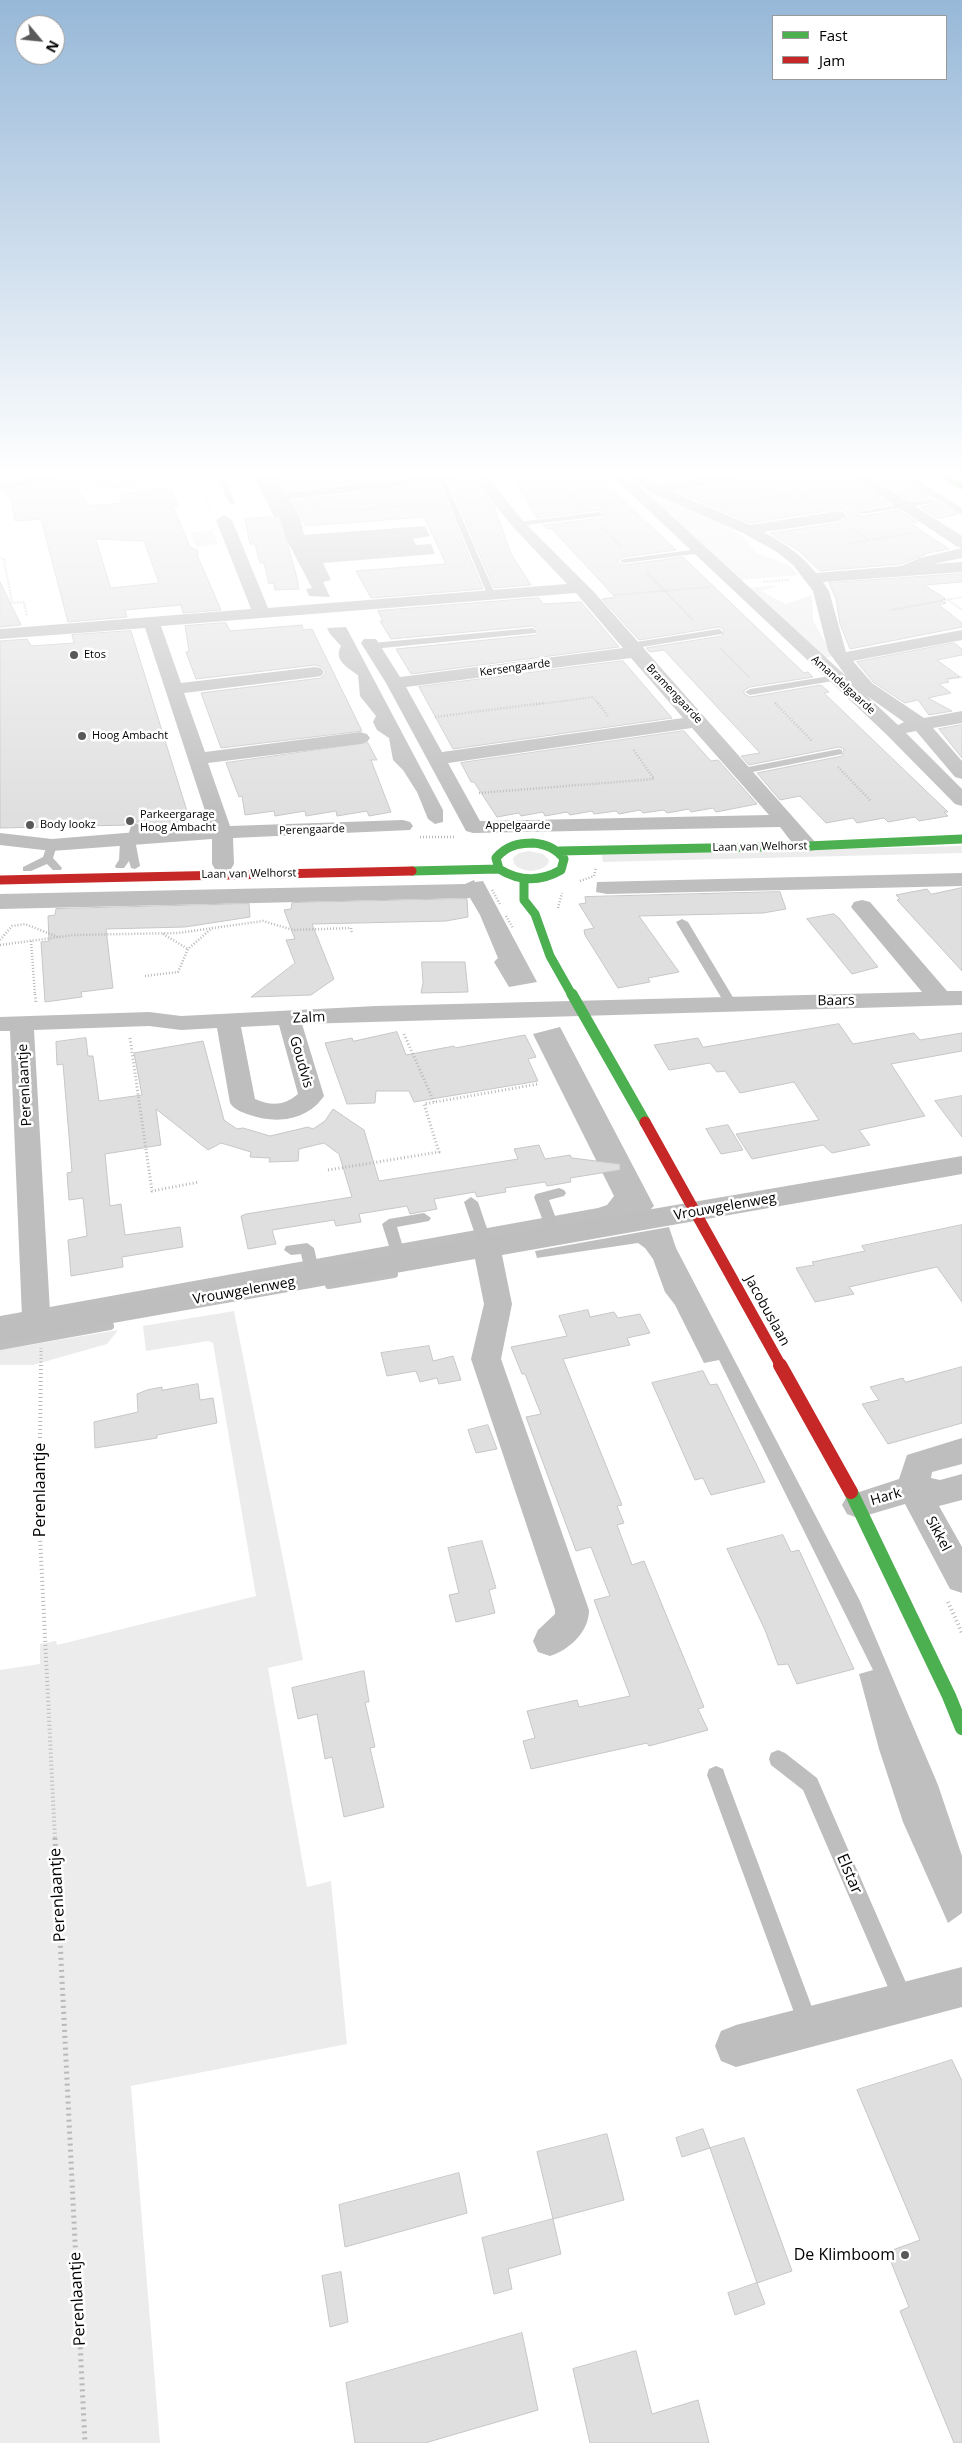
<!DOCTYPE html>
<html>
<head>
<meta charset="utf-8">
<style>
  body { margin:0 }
  #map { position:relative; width:962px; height:2443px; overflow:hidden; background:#fff; font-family:"Open Sans",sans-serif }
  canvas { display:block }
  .legend { position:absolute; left:772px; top:15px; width:175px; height:65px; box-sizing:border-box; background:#fff; border:1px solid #999; margin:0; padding:6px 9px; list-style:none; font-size:15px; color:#000 }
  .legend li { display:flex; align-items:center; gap:10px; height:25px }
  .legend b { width:25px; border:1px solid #999 }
  .north { position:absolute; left:15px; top:15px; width:50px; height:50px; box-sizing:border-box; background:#fff; border:1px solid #999; border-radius:50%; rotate:118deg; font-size:14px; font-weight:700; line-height:20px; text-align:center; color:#000 }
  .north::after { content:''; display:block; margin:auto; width:18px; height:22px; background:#595959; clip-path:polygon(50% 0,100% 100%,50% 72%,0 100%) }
</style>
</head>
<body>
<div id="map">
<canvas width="962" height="2443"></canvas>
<ul class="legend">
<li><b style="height:6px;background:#4caf50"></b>Fast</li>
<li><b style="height:6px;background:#c62828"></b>Jam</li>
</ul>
<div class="north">N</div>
</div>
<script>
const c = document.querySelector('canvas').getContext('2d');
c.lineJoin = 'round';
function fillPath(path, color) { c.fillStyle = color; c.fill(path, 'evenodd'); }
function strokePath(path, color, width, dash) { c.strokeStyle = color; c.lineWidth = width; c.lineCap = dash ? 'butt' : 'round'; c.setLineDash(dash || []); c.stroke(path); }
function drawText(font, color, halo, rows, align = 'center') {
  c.font = font + ' "Open Sans",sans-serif'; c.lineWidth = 5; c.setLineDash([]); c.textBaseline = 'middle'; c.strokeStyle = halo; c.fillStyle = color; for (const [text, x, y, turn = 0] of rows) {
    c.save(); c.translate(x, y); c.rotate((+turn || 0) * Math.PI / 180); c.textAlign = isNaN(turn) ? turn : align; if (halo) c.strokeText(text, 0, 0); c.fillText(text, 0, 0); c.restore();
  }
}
fillPath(new Path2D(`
  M135,478L140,485L101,491L96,483Z
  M651,490L723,523L743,537L757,553L789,565L798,575L738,580L649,498L653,497L642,491Z
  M212,530L218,544L196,547L190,533Z
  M780,585L761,591L786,604L812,595L813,621L833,656L825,658L748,588Z
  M962,846V853L603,862L602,855Z
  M529,851L543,854L549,860L548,864C539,873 523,873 514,864L513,858L519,853Z
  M234,1311L303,1660L268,1668L307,1887L331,1881L347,2044L131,2086L160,2443H0V1670L40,1664V1644L56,1641L57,1645L256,1596L213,1343L208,1341L146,1351L143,1326Z
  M118,1330L107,1344L33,1365H0V1350Z`), '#ececec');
fillPath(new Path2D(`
  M253,476H264L301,521L304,535L425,526L430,536L413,539L416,545L431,544L435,554L323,563L331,580L323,582L330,597L309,596L306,589L312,588Z
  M899,476H911L962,508V515Z
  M346,627L443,810V822L435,824L428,819L417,792L403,770L393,760L389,738L377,730L373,722L376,716L360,696L358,675C348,668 333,660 341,646L330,634L327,628Z
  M962,873V886L607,894L596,892L597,882Z
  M474,880L475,882L483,881L537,982L509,987L494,962L498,958L480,915L470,898L0,909V894L465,884Z
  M560,1027L654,1206L650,1210L0,1324V1316L598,1208L607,1205L614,1196L533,1034Z
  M669,1227L676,1248L860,1601L938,1785L962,1856V1913L948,1923L903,1822L879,1749L859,1674L873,1670L719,1360L704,1363L675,1305L665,1292L653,1259L645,1248L638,1243L537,1258L535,1251Z`), '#bfbfbf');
strokePath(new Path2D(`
  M329,1285L394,1274
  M0,1346L110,1326`), '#bfbfbf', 8);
const building = new Path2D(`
  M67,476L90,506L120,503L122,494L170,487L178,506H173L190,547L198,551L197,555L221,610L183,613L181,605L125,610L127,617L68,622L41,519L15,521L11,502L4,491L58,482ZM96,539L144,541L159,583L111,588Z
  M280,476H399L288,491Z
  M466,476H470L494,506L511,554L531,585L494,588L449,483L458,482Z
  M513,476H598L676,550L624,557L618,560L619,563L624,565L683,557L804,673L808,672L813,677L750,687L744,690V694L750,697L821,685L829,692L824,693L948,812H944L948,816L919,821L915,817L888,822L884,818L857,823L853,818L826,823L800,796L780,800L757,773L842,756L844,749L839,747L749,765L741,756L760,753L664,650L650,652L646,648L722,636L724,630L719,627L639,640L602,599L615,597L551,528L548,529L543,525L602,518L605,513L599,510L537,518Z
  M768,476H849L890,504L857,510L856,514L861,516L899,510L917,522L910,523L949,549L923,554L925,555L901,564L820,571L799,551L770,533L839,523L849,516L845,511L839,509L750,523L678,492Z
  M872,476H914V487L931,497L910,501Z
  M439,484L483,589L371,598L356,571L446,564L424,517L306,526L293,501Z
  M935,500L958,514L938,519L920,507L933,505Z
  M280,517L296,574L299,589L275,590L274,583L269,584L264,563H260L255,544H250L245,519Z
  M962,574V582L924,585L946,599L941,600L946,603L939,605L962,623V627L850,649L840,624L836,599L829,583Z
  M0,582L21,625L0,627Z
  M539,598L543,604L581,602L619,647L411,674L396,649L536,635L539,631L533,626L391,639L380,621H383L378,611Z
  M226,623L230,631L302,625L303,630L312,629L362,731L221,748L201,693L321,678L326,672L322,667L315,665L196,679L186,652L189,651L185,626Z
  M131,631L191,824L143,825L135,821L129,825L0,828V641L27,639L31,646L74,643L72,635Z
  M954,643L962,649V655L937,660L960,677L946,679L949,682L939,684L951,693L928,698L952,711L929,715L918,700L905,703L873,682L857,662Z
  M623,661L672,718L453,749L419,687Z
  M962,725V758L939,729Z
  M684,731L711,761L718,760L757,804L716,812L713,808L691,812L689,809L667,813L664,810L643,813L640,810L619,814L616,811L594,814L592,811L570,815L567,812L545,816L543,812L521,816L519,813L497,817L474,782H471L461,763Z
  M368,743L377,760H371L391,812L369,816L367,811L337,816L336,811L306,816L305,811L275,816L274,811L245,815L242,796L239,797L226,763Z
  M962,888V971L897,900L900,899L896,895L927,889L931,894Z
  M780,892L786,909L763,913L639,916L679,972L648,978L650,982L618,988L585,935L584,930L594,928L579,904L586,903L585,897Z
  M467,899L468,917L446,921L312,924L334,979L311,995L251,997L295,963L286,940L295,939L284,910L291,909L292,903Z
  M249,904L250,917L185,927L106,929L113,988L81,992L82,997L45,1002L41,942L49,941L48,916L55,915L56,909Z
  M834,914L839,918L878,967L852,974L807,919Z
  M422,962H465L468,992L421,993L423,983Z
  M839,1024L853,1044L914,1033L920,1040L962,1033V1051L891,1064L925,1116L859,1130L870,1145L832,1153L823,1145L752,1159L736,1134L819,1120L794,1082L740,1093L725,1071L717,1072L710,1063L669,1070L654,1045L698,1038L703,1047Z
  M397,1032L406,1055L454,1046L455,1048L525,1035L536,1057L528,1059L538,1081L414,1102L409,1091H376L375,1103L347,1104L325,1043L352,1038L353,1041Z
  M86,1038L88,1056H93L99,1101L142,1095L134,1053L203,1041L224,1120L237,1129L243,1128L270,1136L308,1127L313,1129L325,1121L333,1109L364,1130L379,1181L518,1159L514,1149L539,1145L545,1159L570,1155L572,1158L620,1164V1170L570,1178L571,1182L547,1186L545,1182L505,1188L506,1192L477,1197L475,1192L434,1199L437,1209L410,1214L407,1206L359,1214L361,1222L336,1226L334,1220L272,1230L276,1244L248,1249L241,1216L246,1214L352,1197L339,1154L324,1143L299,1149L298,1161L269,1162L270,1158L250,1157L251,1152L221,1143L208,1150L156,1109L161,1145L105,1154L110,1206L121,1204L125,1235L180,1227L183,1247L122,1257L123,1267L71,1276L68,1240L87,1236L83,1198L69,1200L67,1173L72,1172L63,1064L57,1065L56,1042Z
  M962,1096V1137L935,1101Z
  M728,1125L743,1150L721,1154L706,1129Z
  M962,1225V1302L937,1267L849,1287L854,1294L815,1302L796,1268L814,1265L812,1262L865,1251L862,1246Z
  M588,1310L590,1317L614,1312L618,1318L640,1314L650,1333L627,1338L630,1345L563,1359L622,1505L617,1506L624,1523L617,1525L632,1565L644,1561L704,1707L698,1709L708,1730L649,1746L647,1743L531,1769L523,1741L535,1738L527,1711L577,1700L579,1707L630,1696L594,1600L610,1596L591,1547L576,1551L526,1417L541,1414L525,1374H522L511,1347L567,1336L559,1316Z
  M429,1346L433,1361L453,1356L461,1380L439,1384L437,1378L420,1382L416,1371L387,1376L381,1353Z
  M962,1367V1423L888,1444L862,1404L879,1400L870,1387L903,1378L905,1382Z
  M703,1371L710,1385L717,1384L765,1482L711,1495L703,1478L695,1480L652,1383Z
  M198,1384L200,1400L213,1398L217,1423L157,1435V1438L95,1448L94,1422L138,1412L137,1394L147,1390L162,1387V1390Z
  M488,1425L497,1449L476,1453L468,1430Z
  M783,1535L791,1552L799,1550L854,1669L797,1684L788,1664L778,1665L765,1630L727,1549Z
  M482,1541L496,1588L489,1590L495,1613L456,1622L449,1595L459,1593L448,1548Z
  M364,1671L369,1702H365L375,1747L370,1748L384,1807L344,1817L332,1757L325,1759L317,1714L298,1719L292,1688Z
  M952,2060L962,2081V2443H954L900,2311L909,2307L887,2252L920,2240L857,2090Z
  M703,2129L710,2148L682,2157L676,2138Z
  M607,2134L624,2200L553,2219L537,2152Z
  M744,2138L792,2271L757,2283L710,2148Z
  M459,2173L467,2213L345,2247L339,2205Z
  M553,2219L561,2254L508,2269L512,2289L494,2294L482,2238Z
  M341,2272L348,2322L330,2327L322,2276Z
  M757,2283L765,2304L735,2315L728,2293Z
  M522,2333L538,2410L425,2443H355L346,2383Z
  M636,2351L652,2414L698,2400L709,2443H590L573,2369Z`);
fillPath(building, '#dfdfdf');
strokePath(building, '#c7c7c7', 1);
strokePath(new Path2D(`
  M195,476L211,510
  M551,476L577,503
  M778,477L814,503
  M73,483L117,476
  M753,501L845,486
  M311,513L437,504
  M603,528L621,547
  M852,529L869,540
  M847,544L913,533
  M0,558L4,559L12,603L24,602L27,616
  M647,573L693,620
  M763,582L789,580
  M614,595L710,587
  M948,600L962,610
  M891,610L962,597
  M720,648L749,677
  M948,679L962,677
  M775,703L777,705
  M533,705L593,697L599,705`), '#b9b9b9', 2, [0.5, 1]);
strokePath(new Path2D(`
  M598,703L608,716
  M775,703L812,741
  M435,717L543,703
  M838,767L871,801
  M479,793L654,779L633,749
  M420,837H454
  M580,881L594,876L596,867
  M492,890L500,904
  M558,908L562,893
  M506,916L513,928
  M163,934L188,949
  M0,940L12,926L25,924L58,937
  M31,941L35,995
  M0,945L74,935L178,933L263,921L293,930L351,928L352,934
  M145,976L178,972L188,949L212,928`), '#b9b9b9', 2.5, [1, 2]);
strokePath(new Path2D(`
  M35,994L36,1003
  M404,1034L434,1102
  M130,1038L152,1191L199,1182
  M328,1170L439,1152L424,1104L538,1084
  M41,1366V1348`), '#b9b9b9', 3, [1, 2.5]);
strokePath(new Path2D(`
  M41,1365L39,1516L55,1839
  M948,1602L962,1633`), '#b9b9b9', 4, [1, 3]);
strokePath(new Path2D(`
  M55,1838L85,2443`), '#b9b9b9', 5, [2, 4]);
fillPath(new Path2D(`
  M217,476H224L236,505L229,503Z
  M438,477L445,479L495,594L494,596L487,594Z
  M930,499H933V503L861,514L857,512Z
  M599,512L603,514L602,516L518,526L514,524L518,522Z
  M699,549H702V553L624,563L620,561L624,559Z
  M533,628L537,631L536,633L372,649L368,646L372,643Z
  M719,629L723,632L722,634L630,649L626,646L630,643Z
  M836,675L840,678L839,680L750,695L745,692L750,689Z
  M839,749L842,750V754L743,774L738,771L743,768Z
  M136,823L141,826L136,845L140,866L135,869L131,868L129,861L124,868H116L115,866L119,860L120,842L127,839L131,826Z
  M52,842L57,845L53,858L62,868L61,870H53L47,864L31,871H23V867L43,857L47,845Z
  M682,919L688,922L737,1004L735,1007L731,1008L725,1004L676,922Z
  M559,1188L564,1190L566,1193L564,1196L549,1200L563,1237L556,1242L549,1237L534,1197L536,1194Z
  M471,1197L478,1202L494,1249L492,1252L487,1254L480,1249L464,1202Z
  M424,1213L431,1218L429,1221L397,1227L408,1264L401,1269L396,1268L382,1224L389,1219Z
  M307,1243L314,1248L321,1279L319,1283H309L307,1279L301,1254L291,1255L284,1250L286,1246Z
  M778,1750L785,1753L817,1778L914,2001L911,2008L904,2011L897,2008L803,1790L771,1765L769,1759L771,1753Z
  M716,1766L723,1769L725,1775L819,2026L816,2033L809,2036L802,2033L799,2026L707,1775L709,1769Z`), '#bebebe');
fillPath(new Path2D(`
  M31,476H65L58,480L0,490V482Z
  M264,476H278L287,493L416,476H464L457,480L290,499L302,521L294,526L286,521Z
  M472,476H487L523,521L594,592L815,842L818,846L815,850C798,855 790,839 780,827L473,833L466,831L386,683L361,643L364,639H376L400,677L623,648L576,593L161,626L181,683L315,667L321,668L324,672L321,676L315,677L184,693L205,752L360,732L367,734L370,738L367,742L360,744L208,763L230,826L403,820L410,822L413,826L410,830L233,838L234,864L231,869L223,870L215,869L212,864V839L52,851L0,845V833L52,839L210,826L145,628L0,639V629L251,609L216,520L224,515L232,520L268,608L567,584L513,527ZM631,658L683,718L442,752L406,687ZM692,728L769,815L480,821L448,763Z
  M612,476H628L846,676L828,651L813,591L793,565L777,552L743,533L650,492L629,476H646L658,484L706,476H742L735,480L671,491L750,525L839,511L844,513L847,516L839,521L764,532C785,544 801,554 816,573L901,566L920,558L962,548V558L933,564L962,562V572L823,582L829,591L846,652L962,630V640L853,661L872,683L924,718L962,711V723L933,728L962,761V779L955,777L916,731L906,733L962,789V806L955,804L886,734ZM867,696L904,722L898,725Z
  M851,476H868L962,536V548L956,546Z
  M862,900L870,902L947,991H962V1005L302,1024L324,1096C307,1121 276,1124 250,1115C241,1112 235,1110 230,1103L217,1028L181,1030L149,1026L34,1030L50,1312L962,1156V1174L502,1255L512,1304L501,1359L589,1610C589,1632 569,1650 550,1656L538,1652L533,1641L538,1630L555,1614V1610L471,1359L484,1304L475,1259L0,1343V1321L22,1317L10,1031H0V1017L149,1012L181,1016L376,1006L922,992L851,907L854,902ZM279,1025L298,1094C284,1106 271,1106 255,1099L241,1027Z
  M962,1438V1464L932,1472L931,1478L940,1480L962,1474V1500L939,1506L962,1547V1593L950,1589L905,1504L858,1518L847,1514L842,1505L847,1496L899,1479L907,1455Z
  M962,1967V2007L736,2067L721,2061L715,2046L721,2031L736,2025Z`), '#bebebe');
strokePath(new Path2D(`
  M943,476L962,486`), '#4caf50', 7);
strokePath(new Path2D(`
  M533,843C546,844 556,848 564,859L561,870C540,882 520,882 499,869L496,858C506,846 518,843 533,843Z
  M559,851L808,846L962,839
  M412,871L499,869
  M524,880V900L535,914L550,956L572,995`), '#4caf50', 9);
strokePath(new Path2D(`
  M572,994L645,1122`), '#4caf50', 11);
strokePath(new Path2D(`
  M851,1492L949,1696L962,1728`), '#4caf50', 14);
strokePath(new Path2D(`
  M0,880L412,871`), '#c62828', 9);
strokePath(new Path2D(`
  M645,1122L781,1366`), '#c62828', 11);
strokePath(new Path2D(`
  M780,1365L851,1492`), '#c62828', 14);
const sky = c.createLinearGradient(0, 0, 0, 818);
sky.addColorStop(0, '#97b8d8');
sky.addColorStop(0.58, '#fff');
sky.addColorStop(1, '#ffffff00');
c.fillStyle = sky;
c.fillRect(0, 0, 962, 818);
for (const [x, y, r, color] of [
  [74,655,5,"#595959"],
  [82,736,5,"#595959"],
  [130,821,5,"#595959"],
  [30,825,5,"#595959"],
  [905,2255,5,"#595959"]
]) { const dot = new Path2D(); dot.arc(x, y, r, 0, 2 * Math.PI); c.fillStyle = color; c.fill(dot); strokePath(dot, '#fff', 2); }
drawText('11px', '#000', '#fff', [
  ["Etos",84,655],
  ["Hoog Ambacht",92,736],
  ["Parkeergarage",140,815],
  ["Hoog Ambacht",140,828],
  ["Body lookz",40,825]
], 'left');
drawText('11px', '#000', '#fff', [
  ["Kersengaarde",515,668,-8],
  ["Amandelgaarde",843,685,42],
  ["Bramengaarde",674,694,47],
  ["Appelgaarde",518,826],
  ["Perengaarde",312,830,-2],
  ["Laan van Welhorst",760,847,-1],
  ["Laan van Welhorst",249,874,-1]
]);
drawText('14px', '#000', '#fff', [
  ["Baars",836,1001,-1],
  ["Zalm",309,1018,-3],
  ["Goudvis",301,1062,74],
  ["Perenlaantje",25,1085,-93],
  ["Vrouwgelenweg",725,1207,-10],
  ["Vrouwgelenweg",244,1291,-10],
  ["Jacobuslaan",767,1311,61],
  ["Hark",886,1497,-16],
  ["Sikkel",938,1534,62]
]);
drawText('16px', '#000', '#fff', [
  ["Perenlaantje",40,1490,-90],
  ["Elstar",849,1874,67],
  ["Perenlaantje",58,1895,-93],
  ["Perenlaantje",78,2299,-93]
]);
drawText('16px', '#000', '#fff', [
  ["De Klimboom",895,2255]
], 'right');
</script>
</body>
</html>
